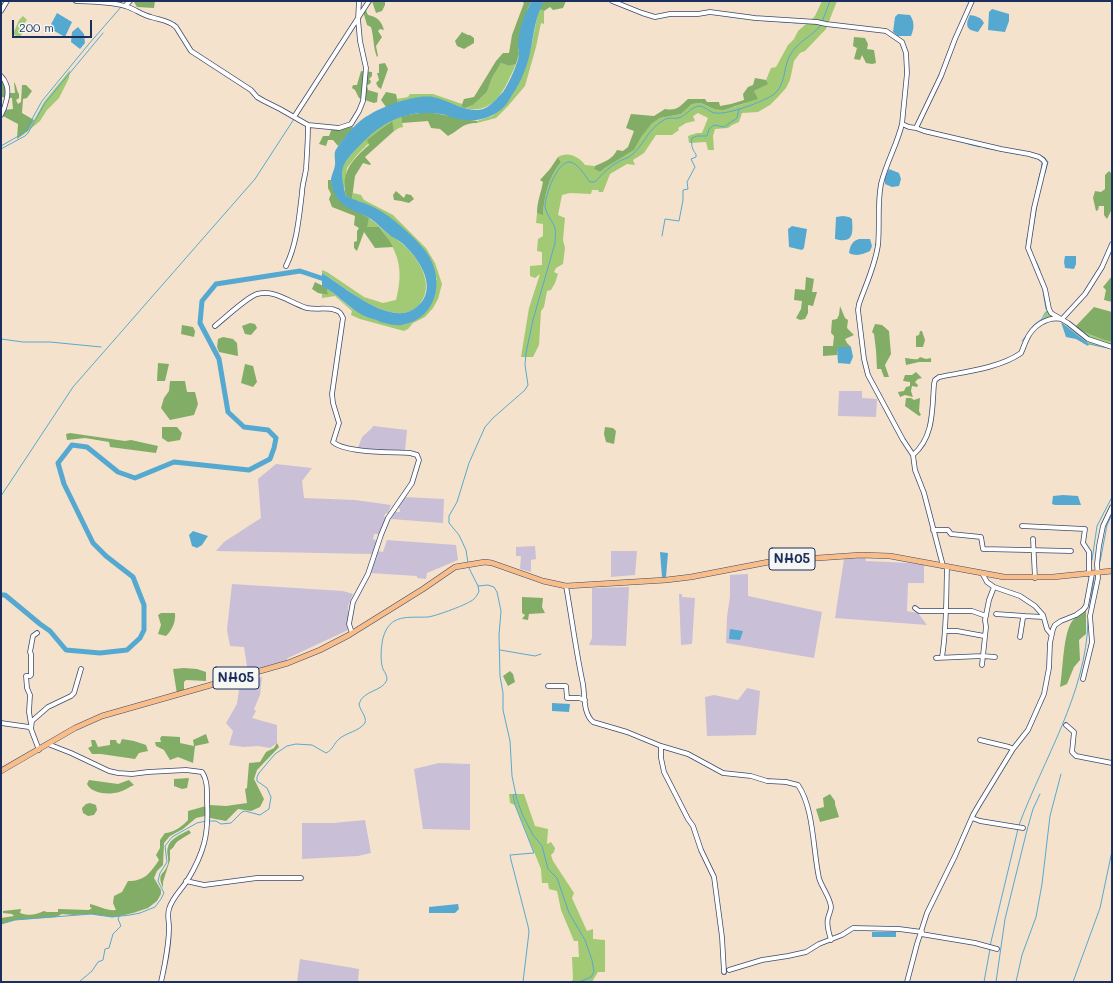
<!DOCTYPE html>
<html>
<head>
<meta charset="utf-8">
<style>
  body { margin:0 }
  #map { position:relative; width:1113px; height:983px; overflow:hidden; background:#f5e2cc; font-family:Mali,sans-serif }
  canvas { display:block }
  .frame { position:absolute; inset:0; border:2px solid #1b2f5e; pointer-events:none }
  .scale { position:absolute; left:12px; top:20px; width:80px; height:18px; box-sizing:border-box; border:2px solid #1b2f5e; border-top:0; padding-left:5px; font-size:12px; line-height:14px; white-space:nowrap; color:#1b2f5e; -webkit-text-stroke:3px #f6f6f2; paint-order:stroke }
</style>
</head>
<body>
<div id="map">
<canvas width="1113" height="983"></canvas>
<div class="frame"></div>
<div class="scale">200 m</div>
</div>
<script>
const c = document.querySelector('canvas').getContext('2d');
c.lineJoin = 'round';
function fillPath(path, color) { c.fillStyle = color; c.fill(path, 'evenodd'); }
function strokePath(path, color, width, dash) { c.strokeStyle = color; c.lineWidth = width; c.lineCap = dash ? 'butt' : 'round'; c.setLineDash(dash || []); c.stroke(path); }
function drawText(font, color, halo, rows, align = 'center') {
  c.font = font + ' Mali,sans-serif'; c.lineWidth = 3.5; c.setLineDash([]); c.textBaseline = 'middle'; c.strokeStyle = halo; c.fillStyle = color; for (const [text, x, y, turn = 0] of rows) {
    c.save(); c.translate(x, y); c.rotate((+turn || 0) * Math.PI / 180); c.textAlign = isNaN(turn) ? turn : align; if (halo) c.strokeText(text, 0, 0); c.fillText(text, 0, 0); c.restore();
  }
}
fillPath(new Path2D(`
  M839,391H862V398L877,399L876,417L838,416Z
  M373,426L407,430L405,451L379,450L358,448L362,437L372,428Z
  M276,464L312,468L302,481L304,498L355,500L391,505L388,513H386L384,516L386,519L379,534H374L373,539L377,541L372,554L216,551L224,542L261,518L258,479Z
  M404,497L444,499L443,523L391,519L395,512H400V509L397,507Z
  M387,540L456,545L458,560L427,573L426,579L417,578V576L370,573L374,559L377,554V551L383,552Z
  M535,546L536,559L531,560V572L520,569L521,556H516V547Z
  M611,551H637L635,575L611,577Z
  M865,558L866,561L909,563L924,565V583H908L907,611L918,613L927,625L835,618L844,559Z
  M748,574V596L822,612L814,658L726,643L727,617L730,596V575Z
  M232,584L343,591L353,594L348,606V630L288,658L286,661L248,672L244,647L230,646L227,630Z
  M629,587L626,646L589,645L592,638V588Z
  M679,594H682V597L695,598L692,644L681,645Z
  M262,677L260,695L254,709L256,711L252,718L277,725V743L270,748L258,746L244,747L229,745L233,731L226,723L237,704L240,683Z
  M747,688L760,691L756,735L707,736L705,697L714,695L738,700Z
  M439,763L470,764V830L423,829L414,769Z
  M365,820L371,853L358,856L302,859V823H333Z
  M300,959L359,969L358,982H297Z`), '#c9bfd7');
fillPath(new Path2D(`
  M822,1H837L826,29L805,51L800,53L794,61L790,80L786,88L778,97L770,105L758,112L742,113L739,122L732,125L728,128L715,129L713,136L714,150H708L706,142L689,143L688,136L697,133H702L708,118L698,113L693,116L695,121L686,123L678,128L679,130L672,135H656L644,153L633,160L635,165L627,164L610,174L603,192H599L598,190H592L591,194L570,193L562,195L558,215L565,218L563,240L565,248L563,264L556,268L554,272L558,274L555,283L551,290L547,291L544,307L541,311L539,345L533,357H521L529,308L540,274L535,278L530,276V266L542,265V252L537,251L538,239L543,236V224L536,223L537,213L543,214C544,195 549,177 561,162L558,157C567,151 579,156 585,165L595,166L594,169L600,172L605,168L634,150L642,136L652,122L660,118L681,114L692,104L701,103L714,109L734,107L757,99L754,91L767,84L766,80L771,68L776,67L788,45L794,39L798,31L815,16Z
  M539,9L544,11V24L541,23L536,47L525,86L508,106L496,118L477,123V121C482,119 487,118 492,116C495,114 498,110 501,107C528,82 531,44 539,9Z
  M23,16L27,20L22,26L25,30L19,38L13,34L19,20Z
  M501,63L509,66L516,64C506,86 495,116 465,108L473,105L487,92L492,78Z
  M70,70L69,78L59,98L47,110L40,121L28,131L44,102Z
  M410,94H433L462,104L461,107L432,97L416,98L398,103L397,99L408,97Z
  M401,116L403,127L399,128L394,131L391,121L357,155L347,168L344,189C342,183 340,176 341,170C344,159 369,134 379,127C385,122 393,119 401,116Z
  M353,193L361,195L364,200L393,215L426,248L435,263L442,284L438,299L433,308L425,317L413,323L408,329L404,331L360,319L351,315L352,311L335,296L322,298V294L328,295L326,291L327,288L351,308L376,320L393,324L402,325L411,322L437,279L368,205L352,199Z
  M369,218C376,223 381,228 388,234C392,237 397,239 400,242C417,255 435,283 421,302C416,310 406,314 397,313C369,310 346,287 322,273V270L327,272L364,297L383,303L396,300C404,269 399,252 379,227H366Z
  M1049,309L1051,313L1068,323L1074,328L1104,340L1112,342V349L1089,344L1062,322V319L1053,318L1044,321L1043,319L1046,311Z
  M509,794H524L535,826L548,829L547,844L551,842L555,848L554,852L551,855L553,861L574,893L572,898L587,931L593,929V939L605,940V972H598L592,982H571L573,979L572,957H579L578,941H574L561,910L557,891L549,889L548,883H542L541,869L515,805L510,803Z`), '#a2c974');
fillPath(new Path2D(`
  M135,1H155L154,8L137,7L134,2Z
  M372,1H385V5L382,11L376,13Z
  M521,1H532L528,8L518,46L519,54L516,64L509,66L501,63L492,78L487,92L473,105L465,108L461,107L464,99L474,97L496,61L503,53H509L512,35L524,3Z
  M544,1H566L563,8L553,10L550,7L544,11L539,9Z
  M365,8L368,15C377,17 381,20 384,30L380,29L378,31L382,37L376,46L378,56L377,57C373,47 374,37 371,27L367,25L363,11Z
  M462,32L468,35H470L474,38V43L464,49L457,46L455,41Z
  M854,37L865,38L868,44L867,49L874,50L876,63L872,64L866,63L862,55L860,60L854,59L857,48L853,46Z
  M385,63L388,69L381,89L378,87L376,83L379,80L377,73H379V64Z
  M361,71L372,72V76L369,79L371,81L370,84L367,85L368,90L378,93L377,102L374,103L359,98L355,90L352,88L353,85H357Z
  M1,76L7,93H15L14,82C17,86 16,90 19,94V98L16,100L18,104L21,102L22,85H26L32,91L27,98L23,99L22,113L34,120L28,131L17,139L18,124L1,115L4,110L13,109L12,98L1,97Z
  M755,78L766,80L768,84L754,91L758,99L723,110L714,109L701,103L692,104L681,114L660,118L652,123L642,136L634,150L605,168L600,172L594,169L595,166C604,162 613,159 617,150L623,151L628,147L634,131L626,128L631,114L654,116L665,109C677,111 679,107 688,99H705L707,102H719L720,106L731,104L744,100L743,94L748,87L753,85Z
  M386,92L396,94L398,103L386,107L381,100Z
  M427,112C444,114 460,119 477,121V123C462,123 460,130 448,136L440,129L431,128L428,121L402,123L401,116Z
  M392,121L394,131L365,157L371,164L370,165L363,163L355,176L352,199L346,196C340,172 353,159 369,145L367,140Z
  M351,124L353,128L338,146L333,140H328L326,146L319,144L323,136H329L332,128Z
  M558,157L561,162C549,177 544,195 543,215L537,213C537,202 541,193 543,182L540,180L550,169Z
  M1109,171L1112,174V209L1107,219L1104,215V206H1099L1098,210L1096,211L1093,198L1095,191L1101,192L1105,189V175Z
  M328,180H331L333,189L360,213L369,218L367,227H379L389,240L393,247L375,248L364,232L357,251L354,248V242L357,241V231L359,228L354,225L355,216L332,207L329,199L331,194L328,188Z
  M396,191L404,198L406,194L411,195L414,199L409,203L401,201L394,200L393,195Z
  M1112,276V302L1104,300L1106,290L1103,287Z
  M806,277L814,279L812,292H817L813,306L808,305V313L805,319L800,320L796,318L801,309L802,301L794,300L795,289L805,290Z
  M315,282L327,288V291L328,295L318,293L312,289Z
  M840,306L845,318L848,320L847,328L854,335L845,339L847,343L851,347H845L837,349V355L823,356V346H833L834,336L831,333L832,320L837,319L839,315Z
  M1094,307L1112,312V342L1104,340L1074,328Z
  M250,323L255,324L257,328L251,335L245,334L242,326Z
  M875,324L882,325L889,331L891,354L885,365L889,377H884L881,369H877L876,350L874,334L872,332Z
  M182,325L193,327L195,331L194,337L181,334Z
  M920,331H922L925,340L923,347H916V336L919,335Z
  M223,337L233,339L237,343L238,356L219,352L217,347L218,339Z
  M920,357L926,359L931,358V362H919L906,365L905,358C910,358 913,360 918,359Z
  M158,363L169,364L165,381H157Z
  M245,364L253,366L257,382L253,387L241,383Z
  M916,372L922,378L918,379L915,382L918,385L917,387L912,386L911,391L913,397L905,395L900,397L898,392L904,391L906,387L910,386V382L903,381L905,375H912Z
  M170,381H185L187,392H195L198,404L194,415L170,420L161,408L164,398L169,391Z
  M906,398H911L914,400L920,398L919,411L921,415L919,416L905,406Z
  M162,427H177L182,433L180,440L168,442L162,438Z
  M605,427L613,428L616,431L614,444L606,442L604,434Z
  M70,433L125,441L131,440L158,446L156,453L110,447L109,442L85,438L67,440L66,434Z
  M522,597L543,598L542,607L545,613L529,614L528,620L522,619L525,615L522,613Z
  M1086,610V634L1079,640L1080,660L1074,667L1067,684L1060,687C1063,671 1063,631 1073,620C1077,616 1082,614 1086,610Z
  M161,613H175C176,622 172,630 166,636L158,634L161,625L158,615Z
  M184,668L197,669L206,672V681L186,680L184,682V691L177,694L173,669Z
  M510,671L513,674L515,682L508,686L503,676Z
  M206,734L209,743L195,746L193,763L178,757L170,760L164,750L156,746L155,742H161L160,738L162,736L180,737V743L194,746L193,740Z
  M122,739L134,741L146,745L148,751L139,753L135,759L101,754H92L88,748L92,746L91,740H95L98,747L110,745V740H116L117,743L120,744Z
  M277,743L279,747L257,770L254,779L264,799L260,807L251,811L238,809L226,821L210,818V805L226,806L247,803L245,789L247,788L249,763L260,762L266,752L274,748Z
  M189,778L187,788L182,789L174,786V779Z
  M89,780L118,784L129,780L134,785C129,787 124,791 119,792C109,795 92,794 87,784Z
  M830,794L835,801V804L839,817L820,822L816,809L824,807L823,798Z
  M90,803L96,805L97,810L94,815L88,816L83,813L82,808L86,804Z
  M206,806L205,816L196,818L183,829L170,836L164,843L163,865L157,871L154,878L161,890V894L157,901L148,908L133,913L120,916L112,917L91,914L74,915L62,914L56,917L15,920L1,924V918L14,916L12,914L3,913V911L21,909L20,913C28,916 36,915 44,911L47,912H58V909L89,910L92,908L90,907V904C99,906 107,911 116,910L113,903L114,896L122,892L128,881C145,881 150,873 159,860L156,855L160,848V840L165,833C173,833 183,826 188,820V811Z
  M189,830L191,833C189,834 178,841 177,842C174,845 174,848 170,850V860L163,882V888C156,871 165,876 168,863C169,858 166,852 168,847C169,839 182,834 189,830Z`), '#81ad66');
fillPath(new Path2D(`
  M532,1H544C536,15 534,32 531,48C528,64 522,81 512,95C509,101 504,108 499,111C487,120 473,122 458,119C452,118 447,115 441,114C407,109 383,121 360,145C340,166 339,168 346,196C356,201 367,203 377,209C391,216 413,236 423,248C446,274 440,318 402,325C394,326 383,323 376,320C370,318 363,316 359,313C346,305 336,293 322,286V273C344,286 388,326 414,309C441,291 420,259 402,243C397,239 391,237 387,233C381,228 377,223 371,219C360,212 345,210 338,199C334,194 331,185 331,179C332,173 336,167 335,161C335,153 333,153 339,145C347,134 357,121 369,115C383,106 416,94 433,97C450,100 474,119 490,105C494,102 499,96 503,92C508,85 519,62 519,53C519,51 518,49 518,47C518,32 524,14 532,1Z
  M992,9L1009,14V21L1005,32L988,30L989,12Z
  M57,13L72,22L65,37L49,28Z
  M898,14L910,15C915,22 914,29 911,36H898L893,32L895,17Z
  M970,15C976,16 981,17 984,23L978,32C966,30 965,25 970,15Z
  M78,27L84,34L85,43L80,49L71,42L72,32Z
  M889,169L899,173L901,179L899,186L892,187L885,184V177Z
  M843,216L849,217L852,219C853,233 854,244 835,239V237L836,217Z
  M792,226L807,229L804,248L802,250L789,247L788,229Z
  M859,239H870L872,246L870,251C863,254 857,257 849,253C850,246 852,241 859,239Z
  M1065,256H1076V264L1074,269L1065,268L1064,262Z
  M1061,322L1089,344L1088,346L1076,339L1066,337Z
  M840,347H851L853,357L850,364L838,363L837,349Z
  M1063,495L1078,496L1081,505H1055L1052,504L1053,496Z
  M193,531L208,536L202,545L197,548L192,546L189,535Z
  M660,552L668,553L666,577H662Z
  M730,629L743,631L740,640L729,639Z
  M552,703L570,704L569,712L552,711Z
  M458,904L459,909L455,913H429V907Z
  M872,932H896V937H872Z`), '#55a9d1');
strokePath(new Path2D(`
  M66,1L75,2
  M367,7L372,1
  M757,20L798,23
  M822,22L830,1
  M829,26L834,27
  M1,117L6,110
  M926,129L953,136
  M958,141L966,143
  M968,144L980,147
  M1,146L22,134L26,130L42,101L88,45L121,7
  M985,148L1018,154
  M1,149L25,136L28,133L45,103L103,33
  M1039,155L1045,158L1048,162L1045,173
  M1041,170L1042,163
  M1034,201L1040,173
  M1028,234C1026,243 1025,248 1030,257
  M662,236L665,219L679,221L683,200V190L688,189L687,182L695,167L691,159L696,157V154C692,150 691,144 692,138L697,136H707L709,129L714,125L724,127L737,118L739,109
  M1031,239L1037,205
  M1030,246L1032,253
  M1036,261L1040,270
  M1043,291L1046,309
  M1,339L23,342H50L101,347
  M1022,341L1035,324L1042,319L1045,313L1047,312
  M1089,344L1112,349
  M1,496L73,387L255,179L294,119
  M1092,560L1097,526L1112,497
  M1100,562L1107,525L1112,514
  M468,563L466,550L459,535L449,523V516L457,502L469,463L485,427L493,418L525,390L528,385L525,365L526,353L533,320L555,243C555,238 556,233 555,228C552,220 545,213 545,205C546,194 557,161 570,162C578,163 585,176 590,182H595C601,175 609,167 618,162C621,160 625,159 629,157C643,148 647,129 664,120C669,116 676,120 681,117C687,114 692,107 699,106C705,106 709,112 715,113C728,115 762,102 773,95C786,85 783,70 789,57C797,41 812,37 821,25
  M469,568L478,586L488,585L494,587L497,592L501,611L499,635L500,676L503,693V710L510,741L512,776L517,800L523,816L533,835L542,846L548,869L557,878L569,913L585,940L592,960L594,972L591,977L579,982
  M1089,614L1094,578
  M500,650L535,656L541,654
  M516,794L513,795L515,805L534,853L510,855L511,860L528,926L529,932L523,982
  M209,821H216L221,824L231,823L242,812L245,811L260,815L269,809L271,797L267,788L257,781V777L259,773L275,754L287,746L296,744L312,745L326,753C333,750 334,743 339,739C347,732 358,732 365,723C367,716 360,711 359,704C363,690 382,692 387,680C387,675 385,673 383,669C380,661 381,647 383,638C390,613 408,618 428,617C436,616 469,604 474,599C476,597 478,594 479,591L478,586
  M1019,825C1044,758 1086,694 1088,621
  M1,924L15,920L91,914L112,917L130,915L140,913L155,907L161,899L164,893L158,881L160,873L167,862L165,846L172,837L197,823L206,821
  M990,946L1018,829
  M79,982L92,971L98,962L103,960L105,949L109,948L113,934L121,926L118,919L119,917
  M831,982H836
  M984,982L990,949
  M996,982L1005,919L1027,830L1033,809L1040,794
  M1016,982L1022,955L1036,917L1042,884L1050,816L1061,774
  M1073,982L1100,908L1112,851V842`), '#55a9d1', 1);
strokePath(new Path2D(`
  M1,595H5L40,624L50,631L66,650L100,653L127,650L140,638L144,630V605L133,577L106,556L93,543L64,484L58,463L72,445L87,447L118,472L135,478L174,462L249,470L270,459L274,448L276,438L268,430L244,427L228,412L219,359L200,323L202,301L216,284L300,271L327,280`), '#55a9d1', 5);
const minor = new Path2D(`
  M76,1C93,2 111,1 128,7C136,10 143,15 151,17C160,20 169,20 176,27L191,51L251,90L257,97L264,101L280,109L308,125L339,128L351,124L359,111L363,101L366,68L360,41L358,19L359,1
  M612,1L642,13L655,17L670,14H698L710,12L755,18L817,22L826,24L886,31L902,42L906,53L907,73L902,124
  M125,6L130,1
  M1,11L7,1
  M1,76C3,78 5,81 6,84C10,92 5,108 1,115
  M294,117L369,1
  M916,128L924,131L1001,149L1029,154L1039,157L1043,160L1045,163L1034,208L1028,248L1045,289L1049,309L1051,313L1068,323L1088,339L1112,347
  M286,266C297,244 299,217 302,193C302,185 305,177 306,169C307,154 308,140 308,125
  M215,326C225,318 247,297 257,294C275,289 290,303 307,308C316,310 326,307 335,310C340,311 341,314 343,318L332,394L333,403L339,423L333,442C345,453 393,452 410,453L417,455L419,460L412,483L388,518L381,535L368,574L353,602L349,624L352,633
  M913,455C934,437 932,410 934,384L935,380L939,377C964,372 1000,368 1021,353C1023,349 1024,345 1026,341C1032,326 1047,316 1062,319L1085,294L1102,267L1112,244
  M1022,526L1085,529L1083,543L1089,552V574
  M933,530H948L951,534L981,537L983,549L1071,551
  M1033,539L1035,578
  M943,566L924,493L915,470L913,455L903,440L868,375L864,359L858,310L859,304C866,284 875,266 878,245C880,225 877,205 881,184C886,163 897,145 902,124L909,127L916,128L941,76L955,39L972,1
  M982,573L987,582L994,587L1020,596L1035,606L1043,615L1047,629L1051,634
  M566,586C572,619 576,652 583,684C585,697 583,713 593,722L627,732L661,746L688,754L723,773L751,776L767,781L786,782L798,785C814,808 813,851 819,878C822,888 830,897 831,907C831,911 829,914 828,918C826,925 829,933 831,940
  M915,608L919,611H972L986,616
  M996,614L1025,616
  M945,631H957L984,636
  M1020,637L1023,618L1025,616L1043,617
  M942,657C947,627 946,597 947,567
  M936,658L982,656L995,657
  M982,665L986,627L985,620L989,600L994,587
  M1083,679L1092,642L1090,616L1098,578L1097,564L1099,546L1103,526L1112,507
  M548,686H566L567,698H579L585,700
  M1,723L29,727L31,729L39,750
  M31,724L29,712L30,695L27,688L26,676H30L31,675V654L30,652L33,636L37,633
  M1066,725L1074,732L1072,752L1076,756L1112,763
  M31,729L32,721L48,707L71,696L74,693L81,669
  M980,740L1009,747L1013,749
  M48,744L71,753L109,771L118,773L132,774L148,772L186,770L202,772C208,781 207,792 207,802C209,834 204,853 187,881C181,890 172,898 169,909C167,915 169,921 169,927C169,946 165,964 161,982
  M661,746V758L664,772L688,819L693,826L701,850L714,877L722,937L724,972
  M972,818L980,821L1023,828
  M186,881L204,885L257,878H301
  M921,934L975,943L997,949
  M729,970L762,960L788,956L806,952L819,944L842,935L853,928L899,929L922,932
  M907,982L917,944L927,913L955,856L973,815L980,803L1013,749L1028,730L1044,694L1049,668L1050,643L1053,629L1055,625L1061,621L1076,615L1083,610L1086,606L1092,574`);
const major = new Path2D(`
  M1,771L75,728L102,716L288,663L320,650L349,635L423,589L455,567L485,562L492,563L543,581L566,586L666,580L691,577L774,561L861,555L890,556L1004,577H1053L1112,571`);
strokePath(minor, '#3c4a6e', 5.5);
strokePath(major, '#3c4a6e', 6);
strokePath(minor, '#fff', 4);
strokePath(major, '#f8bd88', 5);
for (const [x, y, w] of [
  [792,559,46],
  [236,678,46]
]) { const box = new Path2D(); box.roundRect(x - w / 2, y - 11, w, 22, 3); c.fillStyle = '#f6f6f2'; c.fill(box); strokePath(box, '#1b2f5e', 1); }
drawText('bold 13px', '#1b2f5e', null, [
  ["NH05",792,559],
  ["NH05",236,678]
]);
</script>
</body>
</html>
